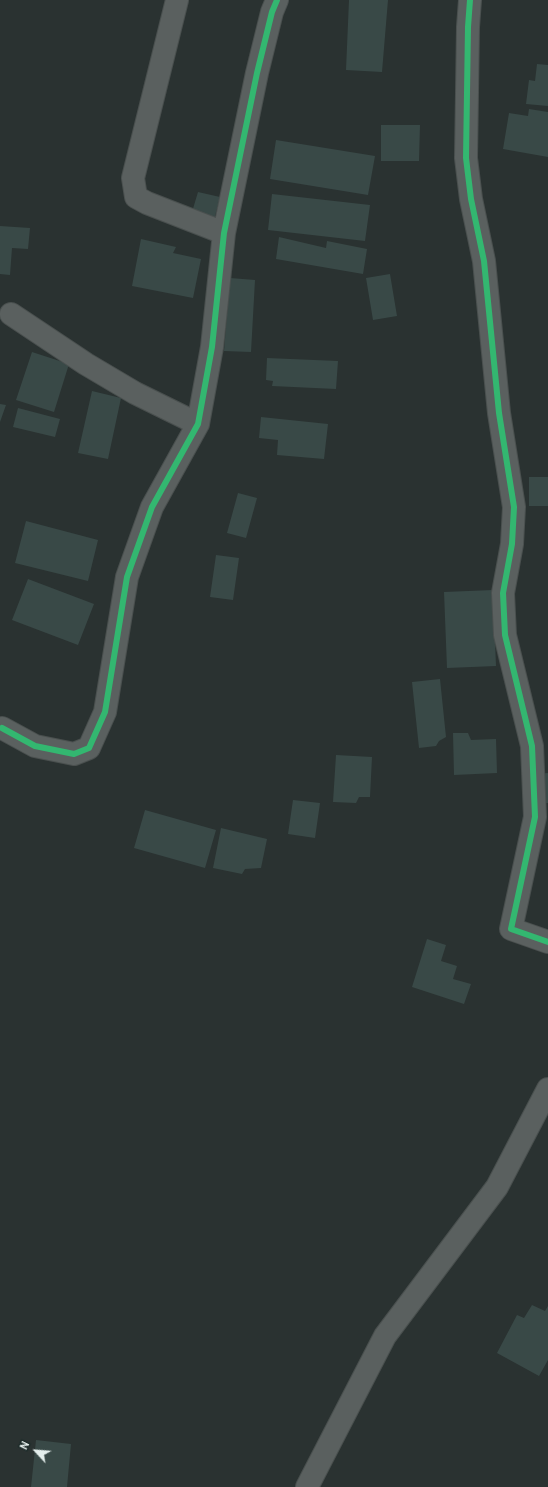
<!DOCTYPE html>
<html>
<head>
<meta charset="utf-8">
<style>
  body { margin:0 }
  #map { position:relative; width:548px; height:1487px; overflow:hidden; background:#2a3231; font-family:Overpass,sans-serif }
  canvas { display:block }
  .north { position:absolute; left:16px; top:1431px; width:40px; height:40px; -webkit-text-stroke:3px #1d2c2a; paint-order:stroke; rotate:296deg; font-size:11px; font-weight:700; line-height:16px; text-align:center; color:#e4eeec }
  .north::after { content:''; display:block; margin:auto; width:14px; height:18px; background:#e4eeec; clip-path:polygon(50% 0,100% 100%,50% 72%,0 100%) }
</style>
</head>
<body>
<div id="map">
<canvas width="548" height="1487"></canvas>
<div class="north">N</div>
</div>
<script>
const c = document.querySelector('canvas').getContext('2d');
c.lineJoin = 'round';
function fillPath(path, color) { c.fillStyle = color; c.fill(path, 'evenodd'); }
function strokePath(path, color, width, dash) { c.strokeStyle = color; c.lineWidth = width; c.lineCap = dash ? 'butt' : 'round'; c.setLineDash(dash || []); c.stroke(path); }
fillPath(new Path2D(`
  M349,0H388L382,72L346,70Z
  M537,64L548,65V106L526,104L529,80L535,81Z
  M529,109L548,112V157L503,149L509,113L528,116Z
  M381,125H420L419,161H381Z
  M276,140L375,156L368,195L270,179Z
  M198,192L220,197L214,220L192,212Z
  M272,194L370,205L365,241L268,230Z
  M0,226L30,228L28,249L12,248L10,275L0,274Z
  M279,237L326,248L327,241L367,249L363,274L276,259Z
  M141,239L176,247L173,253L201,259L193,298L132,286Z
  M390,274L397,316L373,320L366,278Z
  M230,278L255,280L251,352L224,351Z
  M32,352L69,364L54,412L16,400Z
  M267,358L338,361L336,389L272,386L273,381L266,380Z
  M92,391L121,398L108,459L78,453Z
  M0,404L6,405L0,422Z
  M18,408L60,419L55,437L13,427Z
  M261,417L328,424L324,459L277,455L278,440L259,438Z
  M529,477H548V506H529Z
  M238,493L257,498L246,538L227,533Z
  M26,521L98,540L88,581L15,563Z
  M216,555L239,558L233,600L210,597Z
  M28,579L94,604L78,645L12,620Z
  M493,590L496,666L447,668L444,592Z
  M440,679L446,737L439,741L436,746L419,748L412,682Z
  M453,733H468L471,740L496,739L497,773L454,775Z
  M336,755L372,757L370,797H359L356,803L333,802Z
  M548,773V803H535L534,774Z
  M293,800L320,803L315,838L288,834Z
  M145,810L216,830L205,868L134,848Z
  M221,828L267,839L261,868L245,869L242,874L213,868Z
  M427,939L446,945L441,961L457,966L453,979L471,984L464,1004L412,987Z
  M532,1305L545,1311L548,1306V1360L539,1376L497,1353L517,1315L524,1318Z
  M36,1440L71,1444L67,1487H31Z`), '#394947');
const minor = new Path2D(`
  M177,0L133,178L136,197L147,203L224,233
  M470,0L468,27L466,158L471,199L484,261L499,413L514,507L512,544L503,593L505,635L532,746L535,817L511,929L548,942
  M11,314L86,364L135,393L198,424
  M2,728L35,746L74,754L89,748L105,712L127,577L152,507L198,424L212,347L224,233L257,73L272,12L277,0
  M307,1487L385,1336L497,1187L548,1089`);
strokePath(minor, '#4a504f', 24);
strokePath(minor, '#5a605f', 22);
strokePath(new Path2D(`
  M470,0L468,27L466,158L471,199L484,261L499,413L514,507L512,544L503,593L505,635L532,746L535,817L511,929L548,942
  M2,728L35,746L74,754L89,748L105,712L127,577L152,507L198,424L212,347L224,233L257,73L272,12L277,0`), '#33b770', 6);
</script>
</body>
</html>
